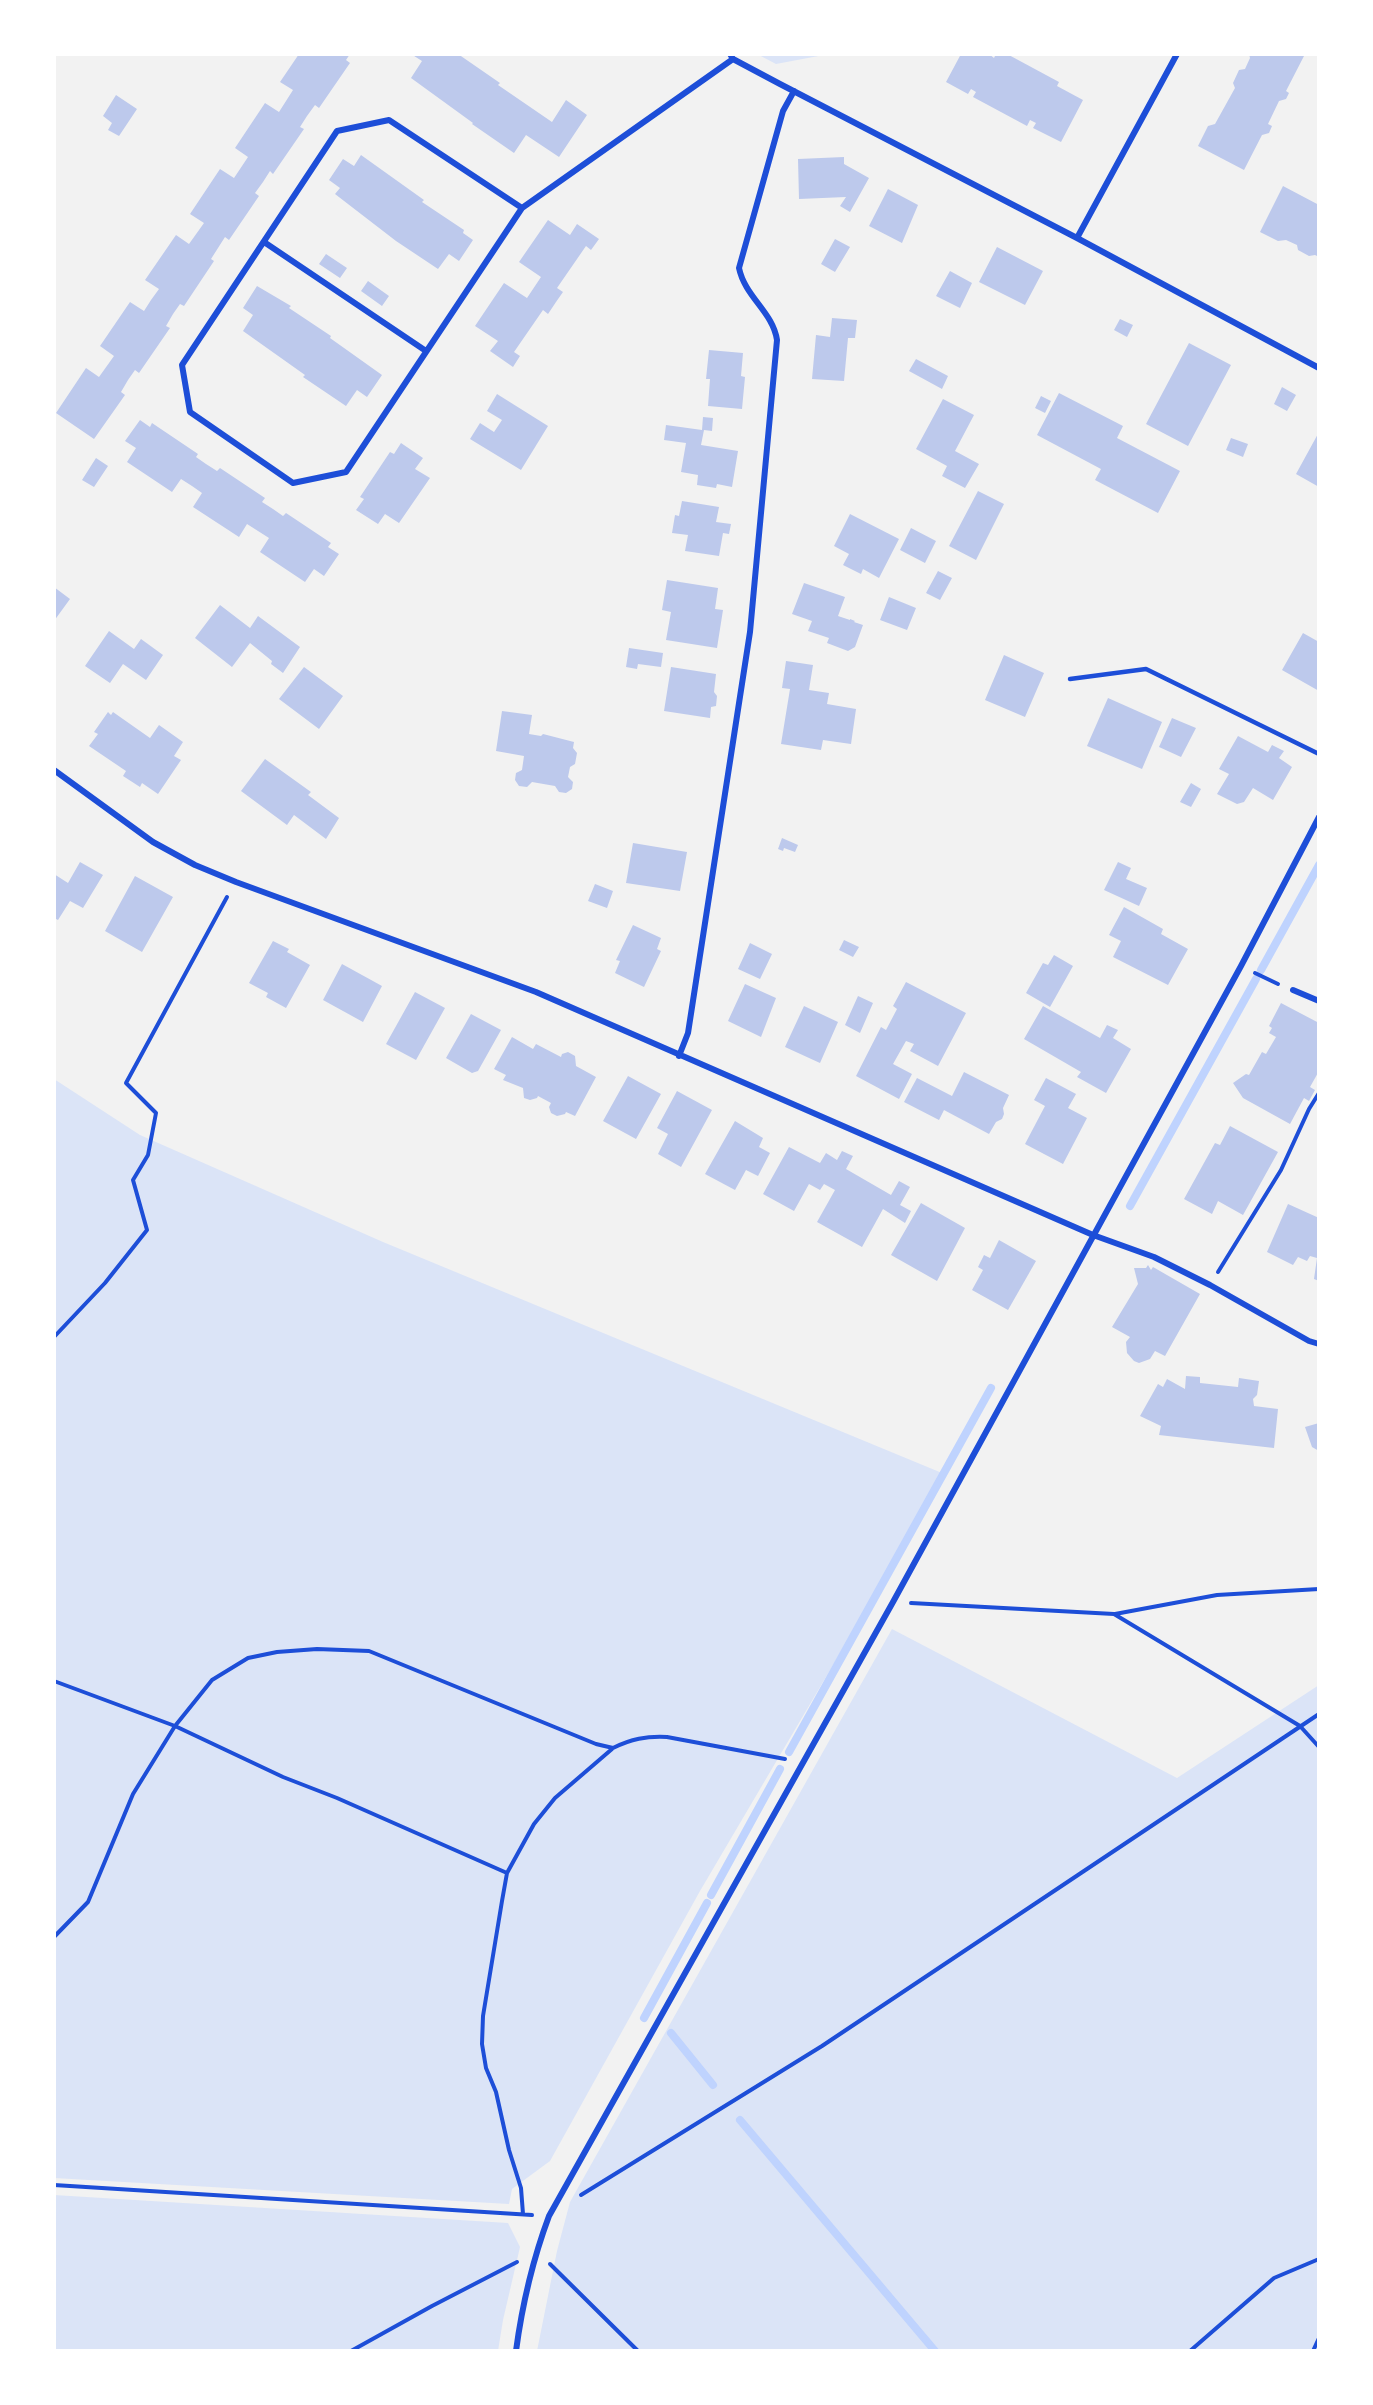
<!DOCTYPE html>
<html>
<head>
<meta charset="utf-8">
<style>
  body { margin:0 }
  #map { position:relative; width:1373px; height:2405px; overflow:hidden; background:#f2f2f2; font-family:Lato,sans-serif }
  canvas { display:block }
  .frame { position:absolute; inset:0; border:56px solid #fff; pointer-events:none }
</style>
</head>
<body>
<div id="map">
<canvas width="1373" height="2405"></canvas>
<div class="frame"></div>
</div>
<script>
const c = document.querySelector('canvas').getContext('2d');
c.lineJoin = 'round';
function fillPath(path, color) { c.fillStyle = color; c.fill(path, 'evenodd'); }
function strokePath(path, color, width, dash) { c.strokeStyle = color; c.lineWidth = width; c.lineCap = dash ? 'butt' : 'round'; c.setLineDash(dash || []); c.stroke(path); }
fillPath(new Path2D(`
  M757,54H829L776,64Z
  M54,1079L140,1135L383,1242L942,1473L863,1614L700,1891L550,2161L512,2189L509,2204L54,2178Z
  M892,1629L1177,1778L1319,1685V2351H537L557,2251L570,2202Z
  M54,2195L508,2223L520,2247L503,2320L498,2351H54Z`), '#dbe4f7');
strokePath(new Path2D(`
  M1261,970L1319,865
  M1130,1206L1256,979
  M789,1752L991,1388
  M711,1895L780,1769
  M644,2018L707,1903
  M671,2033L713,2085
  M740,2120L935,2351`), '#bfd3fe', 8);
fillPath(new Path2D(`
  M299,54H350L346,60L350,63L319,108L315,105L307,116L300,127L304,129L273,174L270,171L263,182L255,193L259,196L229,240L225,237L211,259L214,261L184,306L180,304L173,314L166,326L170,328L139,373L135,370L128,380L121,392L125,395L94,439L56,413L86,368L99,377L114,356L100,346L130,302L144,311L151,300L159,289L145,280L176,235L189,244L204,223L190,214L220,169L234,178L248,157L235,148L265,103L279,112L293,90L280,82Z
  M411,54H458L500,83L498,85L552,122L566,100L587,115L559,157L526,135L514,153L472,124L473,123L411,78L422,61Z
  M961,54H989L994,58L996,54H1007L1059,82L1057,86L1083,100L1061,142L1033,128L1036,123L1030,120L1027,126L973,97L976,92L971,89L968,94L946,82Z
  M1249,54H1299L1304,56L1286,91L1289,93L1286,99L1279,101L1268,124L1272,126L1269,133L1262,135L1244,170L1198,146L1208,126L1215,124L1235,88L1233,83L1239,70L1245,69L1250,58Z
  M116,95L137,109L119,136L108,130L112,123L103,116Z
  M361,155L424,200L422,202L464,230L463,233L473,240L459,261L449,254L438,269L396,241L335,194L340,188L329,180L343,159L354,166Z
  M844,157V164L869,178L850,212L840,206L846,197L799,199L798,159Z
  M1283,186L1319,205V257L1315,255L1309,256L1298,250L1297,245L1286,240L1278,241L1260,232Z
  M888,189L918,205L902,243L869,226Z
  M548,220L570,235L577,224L599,239L591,250L586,246L557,288L563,292L556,302L548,314L543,310L514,352L520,356L513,367L490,351L498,341L475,326L504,283L527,298L541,277L519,262Z
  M835,239L850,247L835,272L821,264Z
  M997,247L1043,271L1025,305L979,282Z
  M326,254L347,268L340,278L319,264Z
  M950,271L972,283L960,308L936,296Z
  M368,281L389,296L382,306L361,291Z
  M257,286L291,306L289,308L331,336L330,338L382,375L367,397L357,390L346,406L303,377L305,375L243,331L253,315L243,308Z
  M832,318L857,320L855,338H848L844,381L812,379L816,335L830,337Z
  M1120,319L1133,325L1127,337L1114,330Z
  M1189,343L1231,365L1188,446L1146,424Z
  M709,350L743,353L741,376L745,377L742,409L708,406L710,379H706Z
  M916,359L948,376L942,389L909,371Z
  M1282,387L1296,395L1287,411L1274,404Z
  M1059,393L1123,426L1117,438L1180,471L1158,513L1095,480L1101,469L1037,435Z
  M497,394L548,426L521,470L470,439L480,423L494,432L502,420L487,411Z
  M1041,396L1051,401L1045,413L1035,408Z
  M943,399L974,415L955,451L979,464L965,488L942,476L947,466L916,449Z
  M703,417L713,418L712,431L704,430L701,445L738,451L732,487L717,484L716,488L697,485L698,475L681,472L686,443L664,440L666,425L702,430Z
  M140,420L150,427L152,423L198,454L196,457L206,464L217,471L220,468L265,498L262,502L273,509L283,516L286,513L331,543L328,547L339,554L324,576L314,569L305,582L260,552L269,538L247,524L239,537L193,507L202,493L192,486L181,479L172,492L127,462L136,448L125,441Z
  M1319,432V487L1296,474Z
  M1231,438L1248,444L1243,457L1226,450Z
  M401,443L423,458L415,469L430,478L399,523L385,514L378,524L356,510L364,499L360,497L390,452L394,454Z
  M96,458L108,466L94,487L82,480Z
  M978,491L1004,504L976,560L949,546Z
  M682,501L719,507L716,522L731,524L729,534L723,533L719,556L685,551L688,535L672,533L675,515L679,516Z
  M850,514L899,539L879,578L863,569L861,574L843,565L849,554L834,546Z
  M911,528L936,541L925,563L900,550Z
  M938,571L952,578L940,600L926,593Z
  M667,580L718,588L715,609L723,610L717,648L666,640L671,612L662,610Z
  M804,583L845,597L838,616L850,620V619L855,621L854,622L863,625L855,647L848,651L827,643L829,638L808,631L812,621L792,614Z
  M54,587L70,599L54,621Z
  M889,597L916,608L907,630L880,620Z
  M220,605L250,628L258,616L300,647L283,673L271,664L272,661L250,643L232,667L195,638Z
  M109,631L134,649L141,639L163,655L146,680L123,664L110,683L85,666Z
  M1303,633L1319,642V691L1282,670Z
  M629,648L663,653L661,667L638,664L637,669L626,667Z
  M1004,655L1044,673L1025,717L985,700Z
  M786,661L813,665L809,690L829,693L827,704L856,709L851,744L823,740L821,750L781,744L790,689L782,688Z
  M304,667L343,696L319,729L279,699Z
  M671,667L716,674L714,692L717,696L716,706L711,707L710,718L664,711Z
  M1108,698L1162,722L1142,769L1087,746Z
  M502,711L532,715L529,734L541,736L543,734L574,742L573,748L577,753L575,764L570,767L568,777L573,782L572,789L566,793L559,792L555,786L532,782L527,787L519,786L515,780L516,773L522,770L524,756L496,751Z
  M108,712L111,715L113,712L150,738L159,725L183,742L174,756L181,760L158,794L142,783L140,787L123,776L126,771L89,746L98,734L94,732Z
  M1172,718L1196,728L1181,757L1159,747Z
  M1238,736L1268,752L1272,745L1284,751L1279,758L1292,767L1273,800L1253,788L1244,802L1237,804L1217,794L1229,774L1219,769Z
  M265,759L311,792L308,795L339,818L326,839L294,815L287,825L241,791Z
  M1191,783L1201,789L1191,807L1180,802Z
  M782,838L798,845L795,852L784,848L783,851L778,849Z
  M633,843L687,852L680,891L626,883Z
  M80,862L103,875L83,908L70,901L58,920L54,918V874L68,883Z
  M1118,862L1131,868L1126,879L1147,888L1139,906L1104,890Z
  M135,876L173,897L142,952L105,931Z
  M595,884L613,891L607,908L588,901Z
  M1124,907L1163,929L1161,934L1188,949L1168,985L1113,957L1121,941L1109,935Z
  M633,925L661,938L657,949L661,951L644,987L615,973L620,961L616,960Z
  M844,940L859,947L853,957L839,950Z
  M273,941L289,949L287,952L310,965L286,1008L266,997L268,993L249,983Z
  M750,943L772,954L760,979L738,969Z
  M1054,955L1073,966L1050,1007L1026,993L1043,963L1048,965Z
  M342,964L382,986L363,1022L323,1000Z
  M906,982L966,1013L938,1066L910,1051L914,1044L906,1041L893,1064L912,1074L899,1099L856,1076L881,1027L886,1030L897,1009L893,1006Z
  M745,984L776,998L761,1037L728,1021Z
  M415,992L445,1008L416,1060L386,1044Z
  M858,996L873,1003L860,1033L845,1025Z
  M1281,1003L1319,1023V1071L1310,1087L1315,1090L1309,1101L1304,1098L1290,1124L1243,1098L1233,1083L1246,1074L1249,1075L1262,1052L1266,1054L1276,1037L1269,1033L1272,1028L1269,1026Z
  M804,1006L838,1022L820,1063L785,1047Z
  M1043,1006L1100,1038L1107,1025L1118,1030L1113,1038L1131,1049L1106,1093L1077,1077L1081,1072L1024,1039Z
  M471,1014L501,1030L478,1071L472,1073L446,1058Z
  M512,1037L533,1049L536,1044L561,1057L562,1054L568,1052L575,1056L576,1066L596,1077L575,1116L566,1112L565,1114L557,1116L551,1113L549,1107L551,1103L538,1096L537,1098L530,1100L524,1098L523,1088L503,1080L506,1075L494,1069Z
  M964,1072L1009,1095L1003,1108L1004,1114L1002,1119L996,1122L989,1134L944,1110L939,1120L904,1102L917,1078L952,1096Z
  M628,1076L661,1094L636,1139L603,1121Z
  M1046,1078L1076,1094L1068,1108L1087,1118L1063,1164L1025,1144L1045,1106L1034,1100Z
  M677,1091L712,1110L681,1167L658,1154L668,1134L657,1128Z
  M735,1121L763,1138L759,1147L770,1153L758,1176L746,1170L735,1190L705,1174Z
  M1230,1126L1278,1152L1243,1215L1218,1201L1212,1214L1184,1199L1215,1143L1220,1145Z
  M789,1147L820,1163L826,1153L837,1160L842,1151L853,1156L846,1169L891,1195L899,1181L910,1187L900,1205L911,1211L905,1223L883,1209L862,1247L817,1222L835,1190L824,1184L820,1190L809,1184L794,1211L763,1194Z
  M921,1203L965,1228L937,1281L891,1255Z
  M1288,1204L1319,1218V1281L1314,1279L1317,1258L1310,1256L1307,1261L1298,1257L1293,1265L1267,1252Z
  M999,1240L1036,1261L1008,1310L972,1290L983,1270L978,1267L984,1255L990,1258Z
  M1148,1265L1151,1270L1153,1267L1200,1294L1165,1356L1155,1351L1150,1359L1139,1363L1134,1361L1127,1353L1126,1342L1130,1337L1112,1327L1138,1284L1134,1268H1146Z
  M1186,1376L1200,1377V1383L1238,1387L1239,1378L1259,1381L1257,1395L1253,1399L1254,1406L1278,1409L1274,1448L1159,1435L1161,1426L1140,1416L1158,1384L1163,1387L1167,1379L1185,1389Z
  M1319,1423V1451L1312,1447L1305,1427Z`), '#bdc9ec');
strokePath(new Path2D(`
  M1255,973L1278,984
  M1218,1272L1281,1170L1309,1109L1319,1093
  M54,1337L105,1283L147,1230L133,1180L148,1155L156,1113L126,1083L227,897
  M911,1603L1114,1614L1300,1726L1319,1747
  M1115,1614L1217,1595L1319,1589
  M54,1681L175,1726L283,1777L337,1798L507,1873
  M54,1937L88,1902L133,1794L175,1726L212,1680L248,1658L277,1652L317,1649L369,1651L596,1744L613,1748C631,1739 646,1736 667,1737L785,1759
  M54,2185L532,2215
  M581,2195L822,2046L1319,1714
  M523,2214L521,2188L509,2150L496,2092L486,2068L482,2044L483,2016L502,1901L507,1873L534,1824L555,1798L612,1749
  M550,2264L638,2351
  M351,2351L432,2306L517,2262
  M1190,2351L1274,2278L1319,2259
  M1313,2351L1319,2338`), '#1d4ed8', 4);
strokePath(new Path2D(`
  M1070,679L1146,669L1319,754`), '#1d4ed8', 4.5);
strokePath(new Path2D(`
  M730,54L733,59L780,84L1077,238L1319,368
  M522,208L389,120L337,131L182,365L190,412L293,483L346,472L522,208L733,59
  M1077,238L1177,54
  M264,242L426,351
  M54,770L153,842L195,865L236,882L536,992L1093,1235L1154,1257L1210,1285L1309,1341L1319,1344
  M1293,990L1319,1001
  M679,1056L688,1033L750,632L777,340C773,312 745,297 739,268L783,111L794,91
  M516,2351C522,2306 533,2259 549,2216L893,1602L1241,966L1319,817`), '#1d4ed8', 6);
</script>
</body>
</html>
